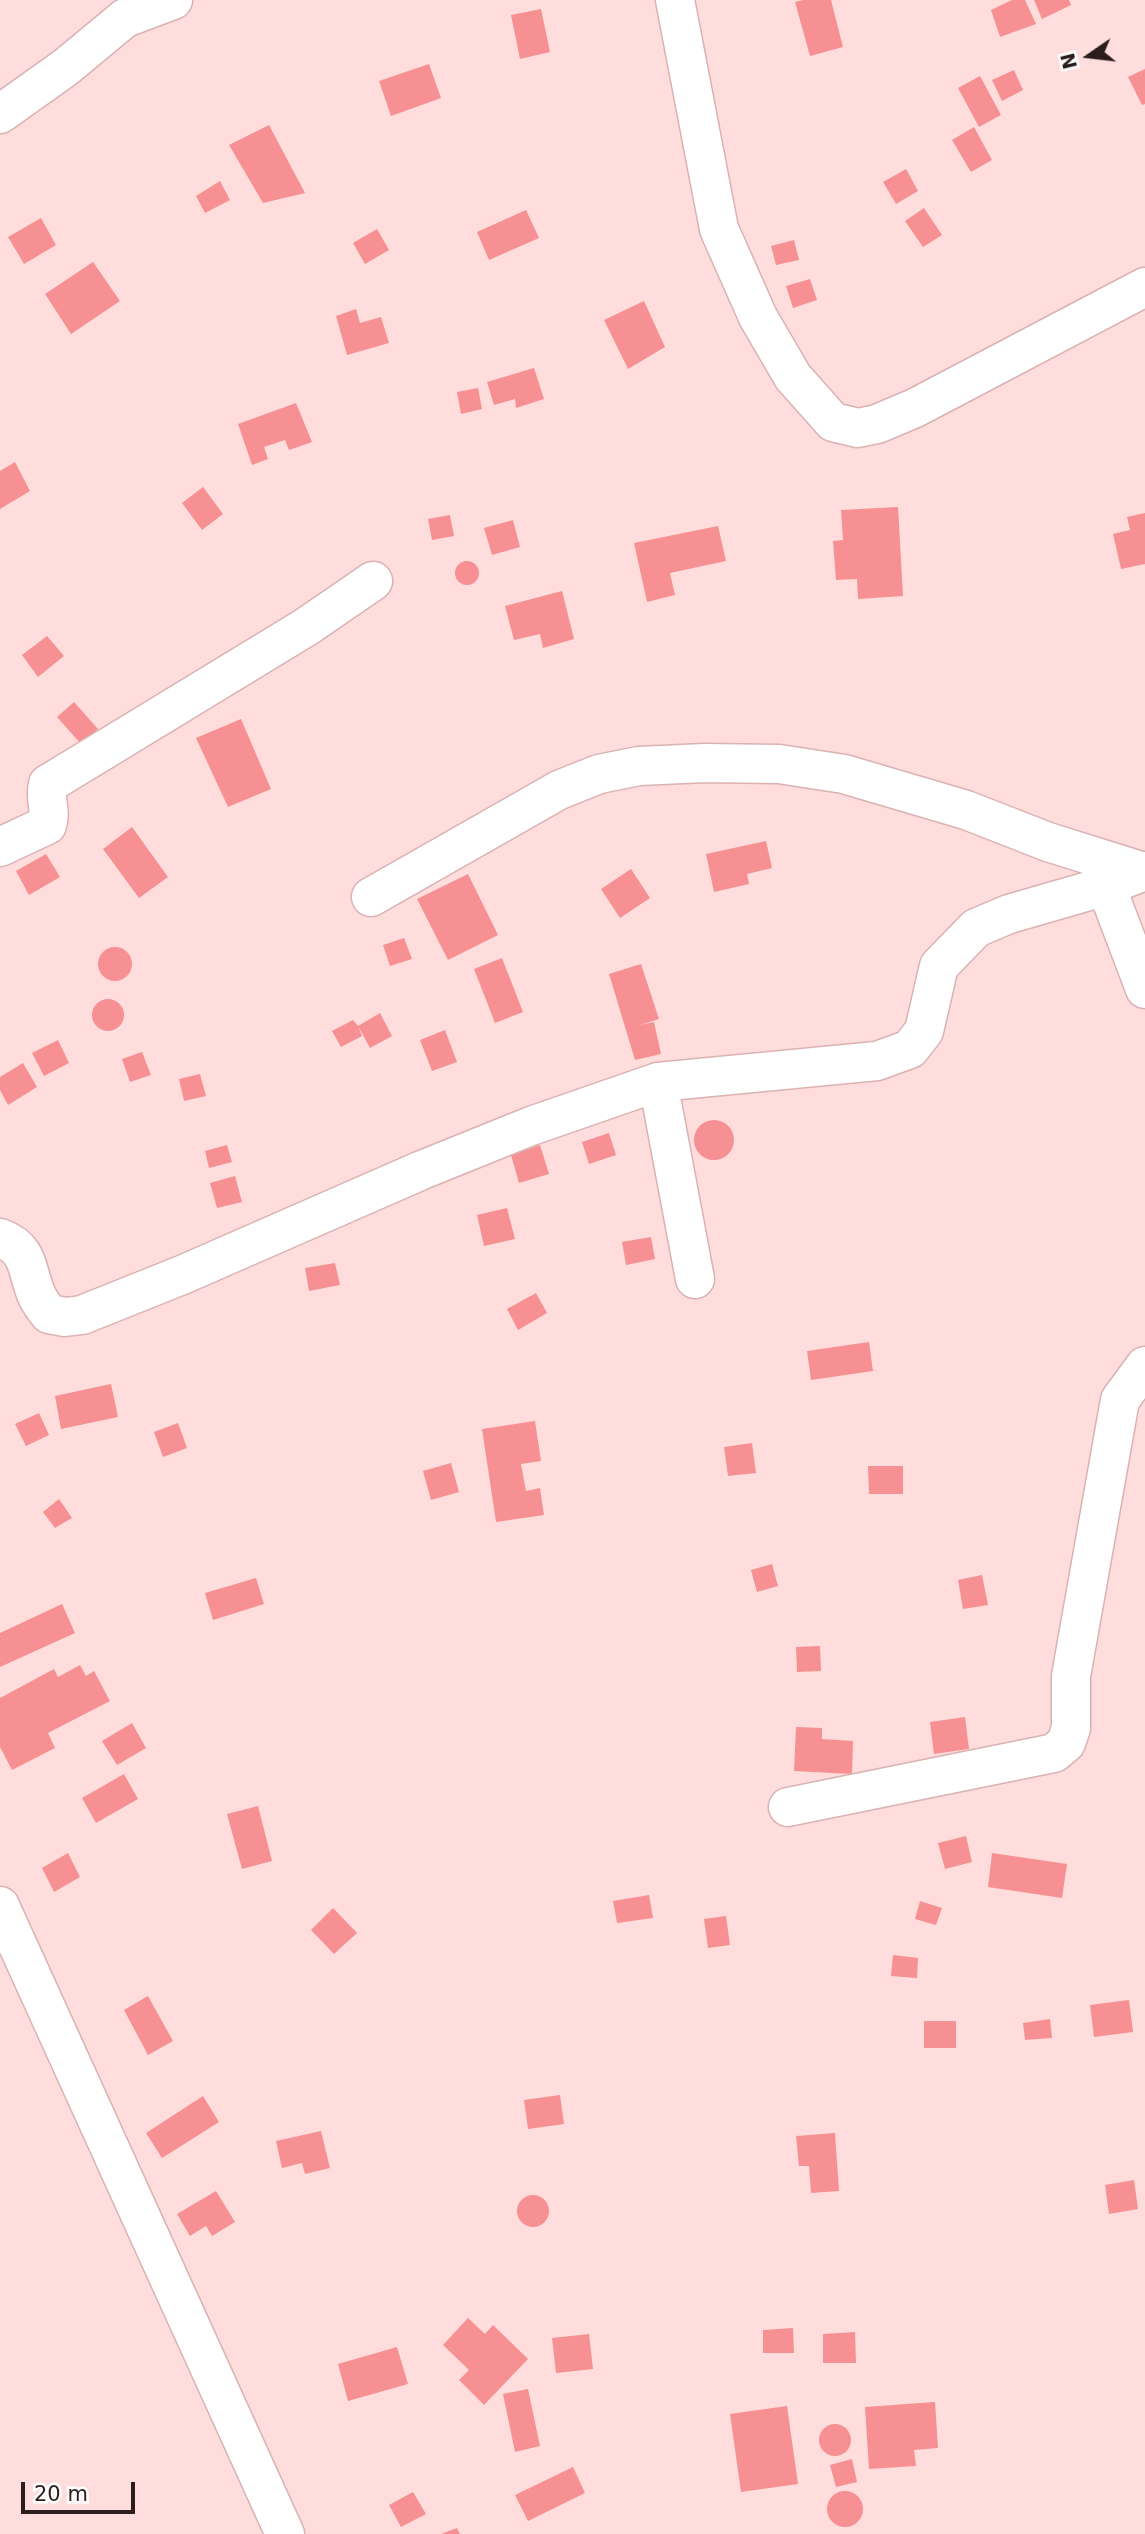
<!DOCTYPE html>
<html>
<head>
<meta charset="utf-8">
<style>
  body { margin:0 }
  #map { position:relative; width:1145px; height:2534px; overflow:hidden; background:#fedddc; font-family:"DejaVu Sans",sans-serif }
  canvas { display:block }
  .north { position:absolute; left:1054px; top:21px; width:70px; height:70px; -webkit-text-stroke:5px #fff; paint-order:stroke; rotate:256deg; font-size:19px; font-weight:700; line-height:28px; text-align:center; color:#2c1d1d }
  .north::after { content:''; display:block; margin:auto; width:24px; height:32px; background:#2c1d1d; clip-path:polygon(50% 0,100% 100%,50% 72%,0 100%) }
  .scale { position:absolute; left:21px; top:2482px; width:114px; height:32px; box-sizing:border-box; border:4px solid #2c1d1d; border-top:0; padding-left:9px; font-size:21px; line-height:24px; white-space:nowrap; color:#2c1d1d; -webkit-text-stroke:5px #fff; paint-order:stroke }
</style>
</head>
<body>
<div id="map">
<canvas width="1145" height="2534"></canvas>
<div class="north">N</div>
<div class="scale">20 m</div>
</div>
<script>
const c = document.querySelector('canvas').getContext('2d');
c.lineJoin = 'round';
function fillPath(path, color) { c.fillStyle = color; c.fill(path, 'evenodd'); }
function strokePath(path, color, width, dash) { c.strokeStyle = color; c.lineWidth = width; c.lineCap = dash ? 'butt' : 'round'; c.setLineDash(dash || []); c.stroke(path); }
fillPath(new Path2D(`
  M803,0H831L843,47L810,56L795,2Z
  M1012,0H1025L1036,24L1000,37L991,10Z
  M1034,0H1069L1071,5L1042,19Z
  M541,9L550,52L520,59L511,15Z
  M429,64L441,98L391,116L379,81Z
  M1145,69V104L1142,105L1128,77Z
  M1014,70L1023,90L1002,101L992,80Z
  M980,76L1001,115L979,127L958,88Z
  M269,125L305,193L263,203L229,145Z
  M974,127L992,160L971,172L952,140Z
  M906,169L918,191L896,204L883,182Z
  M220,181L230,200L205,213L196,196Z
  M924,208L942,235L923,247L905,221Z
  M526,210L539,238L489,260L477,232Z
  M41,218L56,245L24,264L8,237Z
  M377,229L389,250L365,264L353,243Z
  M794,240L799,260L776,265L771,246Z
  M93,262L120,301L71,334L45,294Z
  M810,279L817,300L793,308L786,286Z
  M644,301L665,347L628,369L604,320Z
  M356,309L360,323L381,317L389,343L347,355L336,316Z
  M534,368L544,399L516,408L515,399L494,405L487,382Z
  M478,388L482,409L461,414L457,392Z
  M296,403L312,442L289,450L285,440L264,447L268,459L252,465L238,424Z
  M15,462L30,491L0,509V471Z
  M203,487L223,514L202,530L182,503Z
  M898,507L903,596L858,599L857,579L836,580L833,541L843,540L841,510Z
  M1145,513V564L1121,569L1113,534L1130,530L1127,517Z
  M450,515L454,536L432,540L428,519Z
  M513,520L520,547L492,555L484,528Z
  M718,526L726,561L670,573L675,595L647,602L634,543Z
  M455 573a12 12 0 1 1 24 0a12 12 0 1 1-24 0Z
  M562,591L574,639L543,648L540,634L514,640L505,606Z
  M47,636L64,656L38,677L22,655Z
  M74,702L98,729L81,744L57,717Z
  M241,719L271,789L228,807L196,738Z
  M132,827L168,877L139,898L103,849Z
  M766,841L772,868L747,874L749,884L714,892L706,854Z
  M46,854L60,877L29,895L16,871Z
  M631,869L650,898L620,918L601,889Z
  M468,874L498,935L448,960L417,899Z
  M404,938L412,959L390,966L383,945Z
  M98 964a17 17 0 1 1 34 0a17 17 0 1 1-34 0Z
  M502,958L523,1012L495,1023L474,969Z
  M641,964L659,1019L640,1025L654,1022L661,1054L635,1060L609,974Z
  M92 1015a16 16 0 1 1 32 0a16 16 0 1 1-32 0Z
  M380,1013L392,1036L370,1048L358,1026L362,1036L341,1047L332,1031L353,1020L358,1026Z
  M445,1030L457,1062L432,1071L420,1040Z
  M58,1040L69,1063L44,1076L32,1053Z
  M142,1052L151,1075L130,1082L122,1059Z
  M23,1063L37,1087L8,1105L0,1090V1077Z
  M200,1074L206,1096L184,1101L179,1079Z
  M694 1140a20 20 0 1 1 40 0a20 20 0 1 1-40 0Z
  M609,1133L616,1155L589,1164L582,1142Z
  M227,1145L232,1162L209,1168L205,1151Z
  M540,1145L549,1174L519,1183L511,1155Z
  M235,1176L242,1202L217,1208L210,1183Z
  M507,1208L515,1239L484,1246L477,1215Z
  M651,1237L655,1259L626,1265L622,1242Z
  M335,1263L340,1285L309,1291L305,1268Z
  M536,1293L547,1313L518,1330L507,1309Z
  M869,1342L873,1371L811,1380L807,1351Z
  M111,1384L118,1417L61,1429L55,1396Z
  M39,1413L49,1435L26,1446L15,1424Z
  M535,1421L541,1461L521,1464L526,1491L540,1488L544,1515L496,1522L482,1429Z
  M178,1423L187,1448L163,1457L154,1432Z
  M752,1443L756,1473L728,1476L724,1447Z
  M451,1463L459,1492L431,1500L423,1471Z
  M868,1466H903V1494H869Z
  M59,1499L72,1518L55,1528L43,1512Z
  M772,1564L778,1586L757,1592L751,1570Z
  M982,1575L988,1605L963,1609L958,1580Z
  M256,1578L264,1604L213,1620L205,1593Z
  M62,1604L75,1633L0,1667V1633Z
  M820,1646L821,1671L797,1672L796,1647Z
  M80,1665L86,1676L94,1671L110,1701L48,1733L55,1748L12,1770L0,1747V1698L54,1669L58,1677Z
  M965,1717L969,1749L934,1754L930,1722Z
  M132,1723L146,1748L117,1765L102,1741Z
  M796,1727L822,1728V1739L853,1741L852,1774L794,1771Z
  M124,1774L138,1799L96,1823L82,1798Z
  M258,1806L272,1861L242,1869L227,1814Z
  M966,1836L972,1862L945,1869L938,1843Z
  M68,1853L80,1877L54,1892L42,1868Z
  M992,1853L1067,1864L1062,1898L988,1887Z
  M649,1895L653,1918L617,1923L613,1901Z
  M920,1901L942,1908L936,1925L915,1919Z
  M333,1908L357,1933L334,1954L311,1930Z
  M726,1916L730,1945L708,1948L704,1919Z
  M893,1955L918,1958L917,1978L891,1976Z
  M148,1996L173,2041L148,2055L124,2010Z
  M1129,2000L1133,2032L1094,2037L1090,2005Z
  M1050,2019L1052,2038L1025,2040L1023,2023Z
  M924,2021H956V2048H924Z
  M560,2095L564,2124L528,2129L524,2100Z
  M203,2096L219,2122L162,2158L146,2133Z
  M321,2131L330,2168L305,2174L302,2163L282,2168L276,2141Z
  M835,2133L839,2191L811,2193L809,2166H799L796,2136Z
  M1134,2180L1138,2209L1109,2214L1105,2185Z
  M216,2191L235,2222L212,2236L206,2226L190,2236L177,2214Z
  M517 2211a16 16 0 1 1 32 0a16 16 0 1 1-32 0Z
  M468,2318L485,2334L493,2325L528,2359L484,2405L459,2380L469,2370L443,2345Z
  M793,2328L794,2353H763V2330Z
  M855,2332L856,2363H823V2334Z
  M589,2334L593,2369L556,2373L552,2338Z
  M397,2347L408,2384L348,2401L338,2364Z
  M528,2389L540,2446L515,2452L503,2394Z
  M935,2402L938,2448L914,2450L916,2466L869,2469L865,2407Z
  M787,2406L798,2484L741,2492L730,2414Z
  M819 2440a16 16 0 1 1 32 0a16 16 0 1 1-32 0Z
  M852,2459L857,2482L836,2487L830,2465Z
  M573,2467L585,2493L528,2521L515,2495Z
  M827 2509a18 18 0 1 1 36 0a18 18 0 1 1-36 0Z
  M413,2492L426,2514L401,2527L389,2505Z
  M457,2528L460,2534H441Z`), '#f79092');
const minor = new Path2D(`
  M675,0L719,229L758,317L793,377L833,422L858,428L877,424L915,408L1145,287
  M0,114L66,67L125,18L173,0
  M0,847L47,825C52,811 44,799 48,784L306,627L373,581
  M1106,886L1145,989
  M371,897L559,790L599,774L639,766L705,763L779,764L844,774L966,810L1048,842L1144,872
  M658,1082L695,1279
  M0,1238C31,1249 26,1272 37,1296C40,1302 45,1309 49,1314L65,1317L82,1315L182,1275L422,1170L531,1126L658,1082L877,1061L910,1049L924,1031L939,966L976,928L1009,914L1106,886L1145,871
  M788,1807L1054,1753L1066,1743L1071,1728V1676L1120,1400L1145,1366
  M0,1906L285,2534`);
strokePath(minor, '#dab2b2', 41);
strokePath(minor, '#fff', 38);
</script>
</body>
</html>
